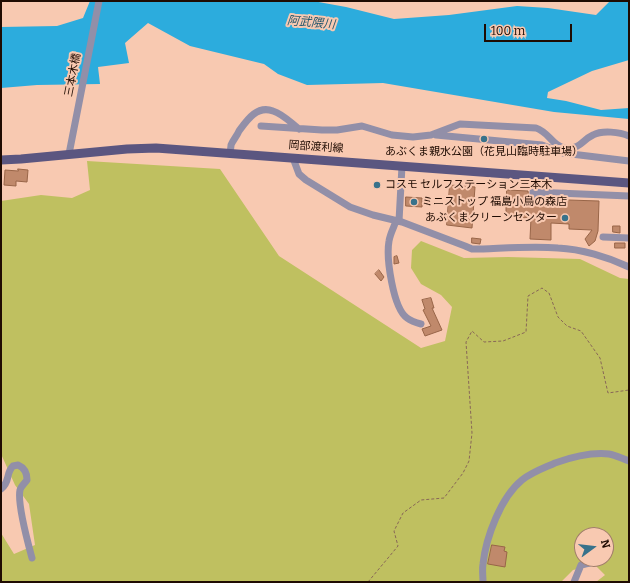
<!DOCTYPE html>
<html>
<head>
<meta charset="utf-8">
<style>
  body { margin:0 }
  #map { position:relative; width:630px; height:583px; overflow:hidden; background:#f8c9b1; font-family:Bitter,serif }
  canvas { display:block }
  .frame { position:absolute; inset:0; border:2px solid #1f0b02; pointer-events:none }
  .north { position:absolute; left:574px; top:527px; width:40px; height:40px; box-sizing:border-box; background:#f8c9b1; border:1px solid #a17d6b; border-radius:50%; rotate:75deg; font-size:11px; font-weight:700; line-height:16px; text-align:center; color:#1f0b02 }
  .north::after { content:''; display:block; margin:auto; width:14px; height:18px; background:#38728b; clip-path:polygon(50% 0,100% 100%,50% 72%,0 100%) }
  .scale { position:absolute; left:484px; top:24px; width:88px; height:18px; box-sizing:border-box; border:2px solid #1f0b02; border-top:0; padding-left:5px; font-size:12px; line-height:14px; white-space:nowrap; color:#1f0b02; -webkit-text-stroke:3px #f8c9b1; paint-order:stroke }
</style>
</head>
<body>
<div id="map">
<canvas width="630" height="583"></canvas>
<div class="frame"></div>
<div class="north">N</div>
<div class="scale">100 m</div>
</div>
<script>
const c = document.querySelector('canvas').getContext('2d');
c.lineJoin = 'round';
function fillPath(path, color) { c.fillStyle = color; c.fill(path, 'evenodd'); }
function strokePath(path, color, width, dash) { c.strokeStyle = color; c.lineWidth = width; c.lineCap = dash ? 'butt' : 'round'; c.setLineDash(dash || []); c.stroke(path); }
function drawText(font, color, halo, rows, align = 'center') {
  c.font = font + ' Bitter,"Noto Sans JP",serif'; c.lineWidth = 4; c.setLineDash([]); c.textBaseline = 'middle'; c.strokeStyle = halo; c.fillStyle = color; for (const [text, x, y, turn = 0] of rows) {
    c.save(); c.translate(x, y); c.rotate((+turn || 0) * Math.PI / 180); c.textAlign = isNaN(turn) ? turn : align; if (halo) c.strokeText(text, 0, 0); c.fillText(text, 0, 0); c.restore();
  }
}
fillPath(new Path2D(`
  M87,161L220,169L279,256L421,348L445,341L452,307L441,295L421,284L411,268L412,250L421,241L464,258L508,257L580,259L620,278L629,279V582H596L605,575L595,565L573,570L561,582H1V533L14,554L35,545L29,504L15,485L1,454V201L41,195L72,198L90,190ZM582,535H606V559H582Z`), '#bfc060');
fillPath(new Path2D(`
  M90,1H313L346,7L394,19L449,15L517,6L548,8L596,15L610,1H629V60L592,71L548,92L547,98L566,101L601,110L629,108V119L554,112L383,83L307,85L278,74L264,64L190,46L148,23L125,43L129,63L98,67L100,84L37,85L1,88V27L57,26L83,18Z`), '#2cacdd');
const building = new Path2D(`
  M18,169L28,170L27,182L16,181V186L4,185L5,170L18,171Z
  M450,185L475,187L472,228L447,225Z
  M507,190L528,191L529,199L533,202L536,201L538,199L599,201L598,231L595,241L589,246L585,239L592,230L569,229V224L551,223V240L530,239L531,218L506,217V204H503V199H506Z
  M406,197L422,198V207L406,206Z
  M613,226H620V233L613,232Z
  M472,238L481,239L480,244L472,243Z
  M615,243H625V248H615Z
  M397,256L399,263L394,264V257Z
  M379,270L384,277L381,281L375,274Z
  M431,298L434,308H432L442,330L425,336L422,329L431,326L423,310L425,309L422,300Z
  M492,545L505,547L504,551L507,552L505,567L488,564Z`);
fillPath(building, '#c0896b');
strokePath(building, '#986548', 1);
strokePath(new Path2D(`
  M368,582L398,546L394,531L403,513L421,500L444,498L463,473L469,461L472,433L466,342L472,331L484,342L503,341L526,332L528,296L542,288L549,293L558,317L567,326L581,331L600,358L608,393L629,390`), '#886757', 1, [3, 2]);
strokePath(new Path2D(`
  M261,126L322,130H337L362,126L392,135L413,137L431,135L460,124L536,128C549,132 553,147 566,148C581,149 582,140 593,135C602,130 620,132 629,136
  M436,135L542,145L563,153L629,161
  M69,154L99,1
  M230,154C230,151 231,148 231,145C233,140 237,136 239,131C247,120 257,105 273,111C283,114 291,123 299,129
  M293,158L299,174L306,180L350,207L373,215L402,222L465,246L472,249H483C508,248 533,246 558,248C581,249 608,257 629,267
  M533,197V192L629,196
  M396,221C394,227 390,234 389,241C386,258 393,308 407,318C411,321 417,323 421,324
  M399,221L402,166
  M603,237L629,238
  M1,489C11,481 5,474 13,466L18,465C25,468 27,473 27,480C25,483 21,486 20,490C17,504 28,543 32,558
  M483,582C483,576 482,570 483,564C486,537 501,497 522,480C532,472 544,468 555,463C572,457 590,452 609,454C615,455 623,459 629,461
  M574,582L581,565L602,560`), '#928fa8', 7);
strokePath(new Path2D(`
  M1,160L21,159L127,149L156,148L629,183`), '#5b5680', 9);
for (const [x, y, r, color] of [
  [484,139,4,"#38728b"],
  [377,185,4,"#38728b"],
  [414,202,4,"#38728b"],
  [565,218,4,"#38728b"]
]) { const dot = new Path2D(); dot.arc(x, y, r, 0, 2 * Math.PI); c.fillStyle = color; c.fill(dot); strokePath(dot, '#f8c9b1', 1.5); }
drawText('11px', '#1f0b02', '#f8c9b1', [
  ["三本木橋",73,75,-79],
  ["岡部渡利線",316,147,4]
]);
drawText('11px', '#1f0b02', '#f8c9b1', [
  ["あぶくま親水公園（花見山臨時駐車場）",484,152,"center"],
  ["コスモ セルフステーション三本木",385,185],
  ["ミニストップ 福島小鳥の森店",422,202],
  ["あぶくまクリーンセンター",557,218,"right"]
], 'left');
drawText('italic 12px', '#27586d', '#f8c9b1', [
  ["阿武隈川",311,23,5]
]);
</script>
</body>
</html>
